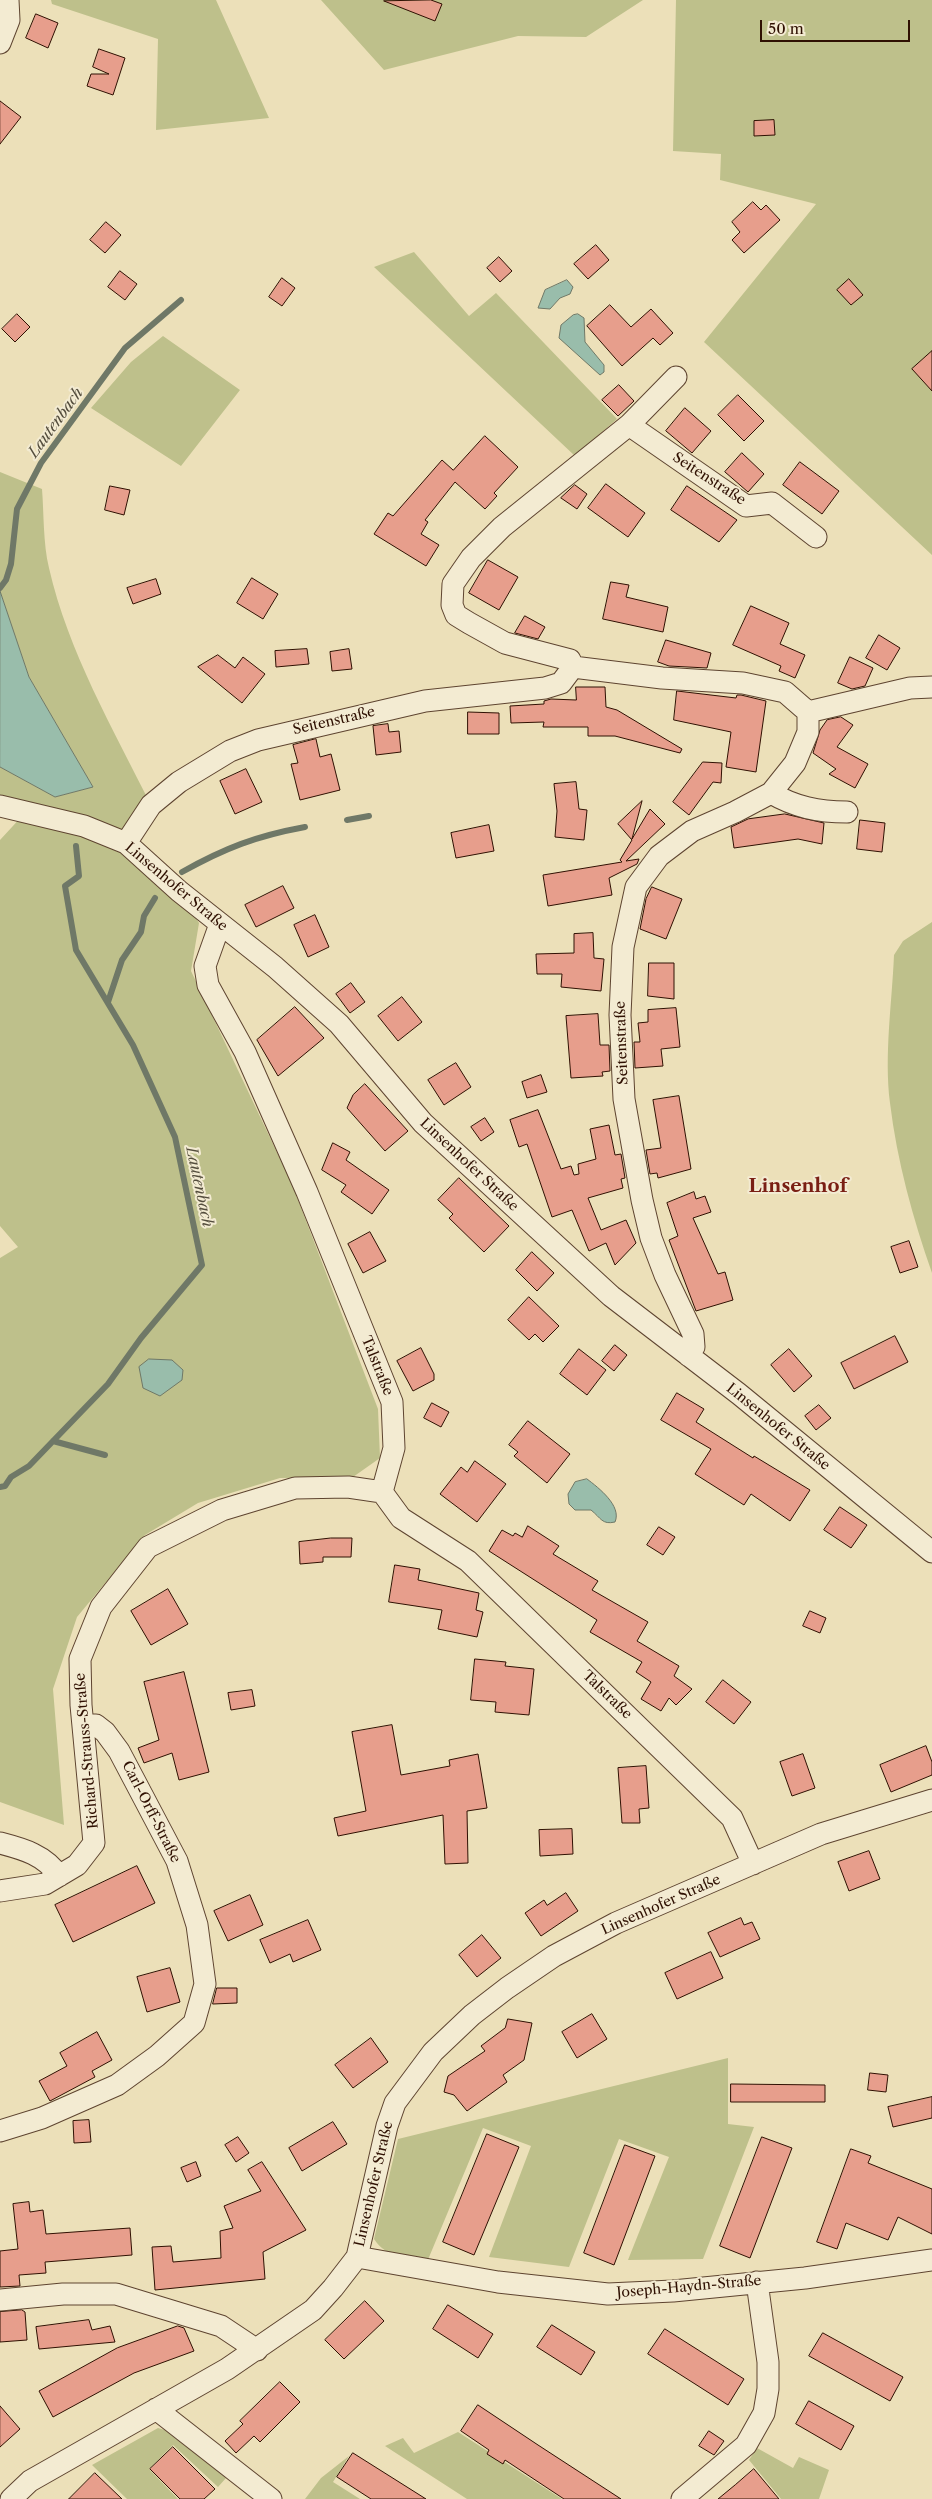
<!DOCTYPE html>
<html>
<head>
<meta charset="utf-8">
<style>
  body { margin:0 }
  #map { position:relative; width:932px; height:2499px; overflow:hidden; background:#ece0b9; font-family:"Libre Caslon Text",serif }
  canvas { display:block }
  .scale { position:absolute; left:760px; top:20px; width:150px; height:22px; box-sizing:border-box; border:2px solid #2f1002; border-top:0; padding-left:6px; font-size:15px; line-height:18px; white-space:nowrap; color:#2f1002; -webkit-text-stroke:4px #f3ebd2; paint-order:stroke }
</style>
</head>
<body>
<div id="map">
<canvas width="932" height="2499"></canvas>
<div class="scale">50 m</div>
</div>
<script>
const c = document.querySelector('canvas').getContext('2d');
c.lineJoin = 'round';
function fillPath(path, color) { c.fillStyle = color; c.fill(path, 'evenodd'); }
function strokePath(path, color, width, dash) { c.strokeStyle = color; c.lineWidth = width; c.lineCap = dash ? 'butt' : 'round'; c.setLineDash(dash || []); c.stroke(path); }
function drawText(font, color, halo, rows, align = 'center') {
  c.font = font + ' "Libre Caslon Text",serif'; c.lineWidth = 4; c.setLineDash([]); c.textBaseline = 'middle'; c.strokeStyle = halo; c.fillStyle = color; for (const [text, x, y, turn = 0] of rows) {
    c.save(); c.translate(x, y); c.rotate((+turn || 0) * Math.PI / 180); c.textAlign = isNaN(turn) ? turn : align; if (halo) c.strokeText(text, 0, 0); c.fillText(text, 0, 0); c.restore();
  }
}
fillPath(new Path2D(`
  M51,0H216L269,118L156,130L158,39L52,4Z
  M321,0H643L586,37L518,36L384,70Z
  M676,0H932V555L704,342L816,204L720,180L721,154L673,151Z
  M414,252L469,316L496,293L617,419L575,456L374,267Z
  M163,336L240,390L181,466L91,408L131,362Z
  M0,472L42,489C44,514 43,543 49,568C68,651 113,729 151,805L126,843L179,891L199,923L191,971L292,1184L378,1409L380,1458L353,1477L280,1478L198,1503L145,1535L77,1617L53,1689L64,1825L0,1802V1258L18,1247L0,1226V840L24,814L0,806V767L55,797L93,787L29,677L0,591Z
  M932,922V1273C913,1219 897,1161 890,1103C884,1055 892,1003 894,955L903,941Z
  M728,2058V2124L754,2127L703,2259L628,2260L669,2157L619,2139L569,2267L489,2257L531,2146L483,2128L427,2262C407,2258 386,2258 374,2239L398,2139Z
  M158,2428L165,2430L226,2478L218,2487L173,2445L149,2469L178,2499H127L92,2465Z
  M458,2432L562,2499H467L385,2446L403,2438L414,2453Z
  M757,2448L793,2468L799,2457L829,2470L819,2499H781L749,2460Z
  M349,2456L333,2482L360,2499H305L321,2478Z`), '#bec08b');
const water = new Path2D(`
  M567,280L573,287L570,294L560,298L550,309L538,308L545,290Z
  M578,314L584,318L585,342L604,365V372L600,375L559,338L561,325L573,315Z
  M0,591L29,677L93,787L55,797L0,767Z
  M149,1359L172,1360L183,1370L182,1380L160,1396L143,1388L139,1367Z
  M587,1479C599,1488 622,1506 615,1522C602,1525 601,1518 591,1510H575L569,1504L568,1494L575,1482Z`);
fillPath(water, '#99bdab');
strokePath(water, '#6f7867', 1);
strokePath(new Path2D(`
  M0,588L6,580L11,564L17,509L41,463L125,348L181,300
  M347,820L369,816
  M182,872C225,848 256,836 305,827
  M108,1002L122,960L141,932L144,916L155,898
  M53,1441L105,1455
  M0,1487L5,1486L11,1477L29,1466L108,1384L141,1338L202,1265L175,1137L133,1045L76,950L65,886L79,876L76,846`), '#6f7867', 6);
const building = new Path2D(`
  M431,0L442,4L435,21L384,1Z
  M36,14L58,23L48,48L26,38Z
  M99,49L125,58L113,95L87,86L91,74H109L93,67Z
  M0,101L21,117L0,144Z
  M774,120L775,135L754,136V121Z
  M753,202L761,210L766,205L780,220L744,253L732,240L740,232L732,222Z
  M106,222L121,235L105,253L90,240Z
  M596,245L609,260L588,279L574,264Z
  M499,257L512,271L500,282L487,268Z
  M120,271L137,284L125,300L108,287Z
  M282,278L295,288L282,306L269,297Z
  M849,279L863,295L851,305L837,290Z
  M610,305L631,327L651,309L673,333L660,345L653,338L622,366L587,326Z
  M17,314L30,327L15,342L2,329Z
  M932,351V391L912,369Z
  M619,385L634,401L618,416L602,400Z
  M738,395L764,421L744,441L718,415Z
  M685,408L711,431L692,453L666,431Z
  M485,436L518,467L494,493L497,496L485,509L455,482L425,520L428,522L421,534L439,545L426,566L374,534L388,513L393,516L442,460L453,470Z
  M742,453L764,474L748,492L725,472Z
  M800,462L839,491L822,514L783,485Z
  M606,484L645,513L628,537L588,508Z
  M575,485L587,494L577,509L561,498Z
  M110,486L130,490L124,515L105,510Z
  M687,486L737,520L719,542L671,510Z
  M488,560L518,577L499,610L469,593Z
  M252,578L278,594L263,619L237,603Z
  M156,579L161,594L133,604L127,588Z
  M611,582L629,585L626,597L668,607L663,632L603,619Z
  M751,606L789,623L780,644L805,655L795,678L779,671L781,666L733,645Z
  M525,616L545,627L538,639L515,633Z
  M879,635L900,648L887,670L866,658Z
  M666,640L711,653L707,668L669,666L658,662Z
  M307,649L309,664L276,667L275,651Z
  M349,649L352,669L332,671L330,652Z
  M218,655L235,668L243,657L265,674L242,703L198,667Z
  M850,657L873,668L865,686L852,689L838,683Z
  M576,687H605L606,707L617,710L682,749L680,753L615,736H588V727H543L544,722L511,723L510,706L544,704V701L551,699L576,700Z
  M677,691L736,698L737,695H741L766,701L756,772L726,767L731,732L674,720Z
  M468,712L499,713V734H468Z
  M841,717L853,725L837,747L868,764L855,788L829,774L836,769L813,753L820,730L827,720Z
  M388,724L389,732L399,731L401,752L376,755L373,726Z
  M316,739L320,757L331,754L340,790L300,800L291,764L298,763L293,745Z
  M703,762L722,763L721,783L713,782L689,815L673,802Z
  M246,769L262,802L235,814L220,781Z
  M576,782L579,809L587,810L584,840L555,837L557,811L554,784Z
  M642,801L632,839L650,809L665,824L626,861L639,859L637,864L609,878L612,895L548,906L543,875L622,862L620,860L632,840L618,824Z
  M785,814L824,823L822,844L798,839L734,848L731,827L748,819Z
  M860,820L885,823L882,852L857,849Z
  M489,825L494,851L456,858L451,833Z
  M283,886L294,908L256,927L245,905Z
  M652,887L682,899L666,939L640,929L646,899Z
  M315,915L329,947L308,957L294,925Z
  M593,933L594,958L604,959L601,991L561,987L562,974H537L536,954L574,953V934Z
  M649,963H674V999L648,996Z
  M351,983L365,1002L350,1013L336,994Z
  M402,997L422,1022L398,1041L378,1016Z
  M295,1007L324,1038L278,1076L257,1040Z
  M676,1008L680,1047L661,1049L663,1066L635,1068L634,1042H640L638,1023L648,1022V1010Z
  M598,1014L600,1045H609L610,1071L602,1072L603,1076L571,1078L566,1016Z
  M456,1063L471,1087L444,1105L428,1080Z
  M541,1075L547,1092L527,1098L522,1082Z
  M365,1084L408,1131L385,1151L347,1108L353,1095Z
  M679,1096L691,1169L658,1178L657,1173L650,1174L646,1150L661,1148L653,1100Z
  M538,1110L561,1169L571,1166L574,1175L579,1174L578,1164L596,1159L590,1129L609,1125L615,1155L621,1154L625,1178L621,1179L623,1188L588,1198L601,1230L626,1220L636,1243L615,1265L606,1243L589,1251L572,1210L552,1217L527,1144L519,1147L510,1120Z
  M485,1118L494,1132L481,1141L471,1127Z
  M333,1143L350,1152L346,1160L389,1190L372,1214L341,1192L346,1185L322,1170Z
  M459,1178L509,1226L484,1252L449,1218L453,1214L438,1200Z
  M694,1192L696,1199L705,1196L711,1212L693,1218L718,1274L725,1272L733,1300L696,1311L669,1240L678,1236L667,1203Z
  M370,1232L386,1261L363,1273L348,1244Z
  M909,1241L918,1267L900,1273L891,1247Z
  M532,1252L554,1273L537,1291L516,1270Z
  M529,1297L559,1326L543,1342L535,1334L529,1340L508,1320Z
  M895,1336L908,1362L854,1389L841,1363Z
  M615,1345L627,1355L614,1371L602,1361Z
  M421,1348L434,1374V1380L413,1391L397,1361Z
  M579,1349L606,1370L587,1395L560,1374Z
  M789,1349L812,1376L794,1392L771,1365Z
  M677,1393L704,1409L696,1422L753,1458L754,1456L810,1490L790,1521L751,1494L744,1505L695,1474L711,1449L661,1420Z
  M432,1403L449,1412L441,1427L424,1418Z
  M819,1405L831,1418L816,1430L805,1416Z
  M528,1421L570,1454L547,1483L514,1456L518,1452L509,1445Z
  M475,1461L506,1484L477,1522L440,1494L461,1467L467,1472Z
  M840,1507L867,1525L851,1548L824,1530Z
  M528,1526L559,1546L553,1554L598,1581L592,1590L648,1622L637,1641L679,1666L674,1676L692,1689L676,1705L669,1698L661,1711L641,1699L651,1682L636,1672L642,1662L590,1632L597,1620L489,1551L502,1530L513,1536L515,1533L522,1537Z
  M659,1527L675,1537L663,1555L647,1545Z
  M331,1538H352L351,1557H323V1562L300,1564L299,1542Z
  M395,1565L420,1569L418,1580L479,1593L476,1610L483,1612L477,1637L438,1629L442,1610L389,1602Z
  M168,1589L188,1624L151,1645L131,1611Z
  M810,1611L826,1618L820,1633L803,1626Z
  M475,1659L506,1662L505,1666L534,1669L529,1715L495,1712L496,1702L471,1700Z
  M184,1672L209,1772L179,1780L172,1753L144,1763L138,1748L159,1740L144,1682Z
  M723,1680L751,1702L734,1724L706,1702Z
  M252,1690L255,1706L231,1710L228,1693Z
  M392,1725L401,1775L450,1766L449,1760L478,1754L487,1808L467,1811L468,1863L445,1864L443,1815L338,1836L334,1818L366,1811L352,1732Z
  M926,1746L932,1762V1775L891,1792L880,1765Z
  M803,1754L815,1788L792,1796L780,1762Z
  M646,1766L649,1808L639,1809L640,1823H622L618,1768Z
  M572,1829L573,1854L540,1856L539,1830Z
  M869,1851L880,1879L849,1891L838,1862Z
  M137,1866L155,1903L73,1942L55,1905Z
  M566,1893L578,1911L541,1936L525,1913L544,1900L547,1905Z
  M250,1895L263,1925L228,1941L214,1911Z
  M741,1918L744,1925L752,1922L760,1939L720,1957L708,1933Z
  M308,1920L321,1950L293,1962L290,1954L270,1963L260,1940Z
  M482,1935L501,1958L477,1977L459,1955Z
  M711,1952L723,1978L677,1999L665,1973Z
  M170,1968L180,2002L147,2012L137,1977Z
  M217,1988H237V2003L213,2004Z
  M592,2014L607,2039L577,2058L562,2032Z
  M508,2019L532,2023L524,2060L503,2075L507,2082L467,2111L454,2095L444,2092L448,2076L485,2051L481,2046L505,2028Z
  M97,2032L112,2060L92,2071L95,2077L50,2101L39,2081L67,2066L60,2053Z
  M371,2038L388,2062L353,2088L335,2065Z
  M870,2073L888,2075L886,2092L868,2090Z
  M731,2084L825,2085V2102H731Z
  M932,2097V2118L893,2127L888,2107Z
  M89,2120L91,2142L74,2143L73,2121Z
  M333,2122L347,2144L302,2171L289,2148Z
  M487,2134L519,2147L474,2255L443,2242Z
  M238,2137L249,2153L236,2162L225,2145Z
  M762,2137L792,2148L750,2258L720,2246Z
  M625,2145L655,2156L614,2265L584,2253Z
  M851,2149L871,2156L868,2163L932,2189V2234L898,2217L888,2240L846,2223L837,2249L817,2242Z
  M196,2162L201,2176L187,2182L181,2168Z
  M262,2162L306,2230L263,2252L265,2279L155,2290L152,2247L171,2246L173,2262L221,2258L220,2231L233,2228L224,2206L261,2191L248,2170Z
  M29,2202L30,2212L43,2210L46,2234L130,2228L132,2255L45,2262L46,2273L19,2275L20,2286L0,2287V2251L18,2249L13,2204Z
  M365,2301L384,2321L344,2359L325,2340Z
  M448,2305L493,2334L478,2358L433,2329Z
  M22,2310L25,2312L27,2340L0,2342V2312Z
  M89,2320L92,2330L110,2326L115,2342L39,2349L36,2327Z
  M552,2325L595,2352L581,2375L537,2347Z
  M178,2326L184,2328L194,2351L134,2373L53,2417L39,2391L117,2348Z
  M665,2329L744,2379L728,2405L648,2354Z
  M823,2333L903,2377L890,2401L809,2356Z
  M280,2382L300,2402L260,2442L254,2436L236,2453L225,2441L243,2424L240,2421Z
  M809,2401L854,2426L841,2450L796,2424Z
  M478,2405L538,2445L621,2499H564L505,2460L503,2464L487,2454L489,2450L461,2431Z
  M0,2406L20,2429L0,2447Z
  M709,2431L724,2441L714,2455L699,2446Z
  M173,2447L215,2489L204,2499H180L150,2469Z
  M353,2453L380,2470L426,2499H371L337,2477Z
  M754,2469L779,2499H718L735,2485Z
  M95,2473L122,2499H69Z`);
fillPath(building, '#e79e8c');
strokePath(building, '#2f1002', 1);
const minor = new Path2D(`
  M0,43L9,20L8,0
  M629,425L746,506L772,503L816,537
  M573,667L570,660L505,643L469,623L456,615L452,605L453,584L471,558L502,527L629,425L676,377
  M808,712L910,688L932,687
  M771,793C795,807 818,812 847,812
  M0,806L84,826L126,843L179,891L275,967L339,1024L423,1123L611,1296L739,1394L932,1552
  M126,843L151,805L179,782L230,751L258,740L425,701L545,688L561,683L573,667L662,678L743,683L785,692L808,712V732L795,763L771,793L735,812L692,831L659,856L636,887L623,947L620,1015L624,1099L642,1200L651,1238L665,1275L693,1334L694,1347L689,1356
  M220,924L205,966L208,985L245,1052L307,1192L392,1402L394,1448L382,1492L401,1518L468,1561L732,1818L753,1864
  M0,1843C23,1849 45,1855 59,1876
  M0,1891L45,1884L77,1865L94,1843L81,1705L80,1659L101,1607L148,1547L222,1510L295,1488L348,1487L382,1492
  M0,2131L42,2118L117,2085L157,2056L194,2023L205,1984L197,1925L177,1861L119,1751L105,1732L96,1725H83
  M357,2257L498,2282L608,2294L673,2291L805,2278L932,2260
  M0,2300L63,2294H116L221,2326L257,2350
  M156,2409L271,2499
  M11,2499L30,2481L227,2369L313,2310L333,2288L357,2257L387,2126L395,2103L433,2052L472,2015L507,1988L554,1956L616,1923L821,1834L932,1800
  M682,2499L746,2445L764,2413L768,2389V2362L757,2282`);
strokePath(minor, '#5e4430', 23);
strokePath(minor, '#f3ebd2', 21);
drawText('14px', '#2f1002', '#f3ebd2', [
  ["Seitenstraße",709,479,33],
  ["Seitenstraße",334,721,-13],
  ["Linsenhofer Straße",176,887,40],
  ["Seitenstraße",622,1043,-92],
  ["Linsenhofer Straße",469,1165,43],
  ["Talstraße",377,1366,68],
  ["Linsenhofer Straße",778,1427,39],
  ["Talstraße",607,1695,44],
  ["Richard-Strauss-Straße",87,1751,-95],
  ["Carl-Orff-Straße",151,1812,63],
  ["Linsenhofer Straße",661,1905,-24],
  ["Linsenhofer Straße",374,2184,-77],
  ["Joseph-Haydn-Straße",689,2287,-5]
]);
drawText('italic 15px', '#544d3d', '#f3ebd2', [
  ["Lautenbach",56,423,-54],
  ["Lautenbach",199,1187,78]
]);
drawText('bold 19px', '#7a1f14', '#f3ebd2', [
  ["Linsenhof",798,1187]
]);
</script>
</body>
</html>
